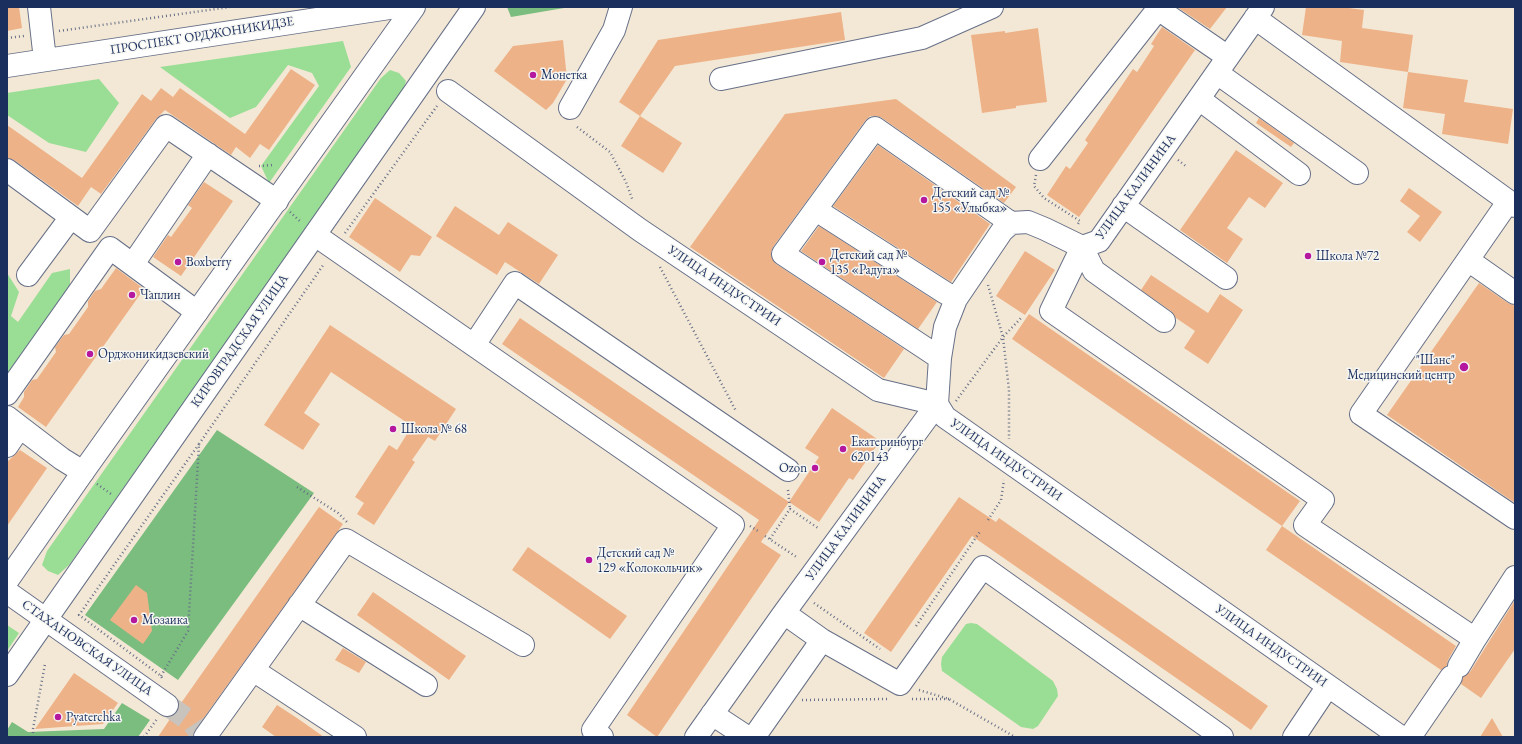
<!DOCTYPE html>
<html>
<head>
<meta charset="utf-8">
<style>
  body { margin:0 }
  #map { position:relative; width:1522px; height:744px; overflow:hidden; background:#f3e8d5; font-family:"EB Garamond",serif }
  canvas { display:block }
  .frame { position:absolute; inset:0; border:8px solid #1b2f5e; pointer-events:none }
</style>
</head>
<body>
<div id="map">
<canvas width="1522" height="744"></canvas>
<div class="frame"></div>
</div>
<script>
const c = document.querySelector('canvas').getContext('2d');
c.lineJoin = 'round';
function fillPath(path, color) { c.fillStyle = color; c.fill(path, 'evenodd'); }
function strokePath(path, color, width, dash) { c.strokeStyle = color; c.lineWidth = width; c.lineCap = dash ? 'butt' : 'round'; c.setLineDash(dash || []); c.stroke(path); }
function drawText(font, color, halo, rows, align = 'center') {
  c.font = font + ' "EB Garamond",serif'; c.lineWidth = 3; c.setLineDash([]); c.textBaseline = 'middle'; c.strokeStyle = halo; c.fillStyle = color; for (const [text, x, y, turn = 0] of rows) {
    c.save(); c.translate(x, y); c.rotate((+turn || 0) * Math.PI / 180); c.textAlign = isNaN(turn) ? turn : align; if (halo) c.strokeText(text, 0, 0); c.fillText(text, 0, 0); c.restore();
  }
}
fillPath(new Path2D(`
  M343,41L351,67L269,183L261,166L319,86L312,73L288,65L256,107L230,118L160,67Z
  M390,70L399,73L406,81L402,94L69,565L58,575L48,571L42,565L47,551L381,78Z
  M99,79L119,103L86,152L49,143L7,115V93Z
  M70,269V287L7,377V273L19,292L11,316L18,322L52,273Z
  M971,623L977,624L1053,681L1057,689L1058,696L1038,726L1033,729L1021,727L942,671L941,664L942,657L966,624Z
  M7,625L19,633L7,651Z`), '#9ade96');
fillPath(new Path2D(`
  M507,7H570L511,17Z
  M217,430L314,493L178,680L85,615Z
  M122,703L150,720L138,737H7V730L12,722L28,732L104,729Z`), '#7bbd7f');
fillPath(new Path2D(`
  M7,7H19L22,28L7,31Z
  M1177,7H1227L1210,29Z
  M1306,7H1341L1364,10L1362,28L1413,35L1408,72L1340,62L1342,41L1302,35Z
  M841,12L845,40L675,66L640,116L619,102L658,40Z
  M1162,27L1195,50L1079,217L1047,195L1066,166L1070,169L1088,143L1085,140L1133,69L1137,72L1154,46L1151,44Z
  M1038,28L1047,102L1016,106V108L982,113L971,35L1005,31V33Z
  M563,40L567,79L553,103L546,110L494,71L513,46Z
  M291,69L315,85L269,150L260,144L250,158L236,147L231,155L165,110L156,119L101,194L91,187L78,206L14,160L7,158V125L82,178L142,94L151,101L161,88L173,97L180,88L245,134Z
  M1408,72L1468,80L1464,102L1513,109L1508,144L1442,134L1445,114L1403,108Z
  M896,99L1016,187L1004,203L882,118L877,116H870L865,121L773,247L771,252L772,259L776,264L904,349L884,378L690,247L785,114Z
  M640,116L682,143L663,173L621,146Z
  M1259,118L1294,143L1291,147L1256,123Z
  M878,145L990,224L951,282L833,206Z
  M1236,150L1283,183L1265,208L1249,197L1227,228L1243,239L1227,263L1180,230Z
  M204,182L233,201L181,276L153,257L168,235L171,237L192,208L188,205Z
  M1409,188L1442,212L1420,242L1407,232L1420,216L1400,201Z
  M375,198L432,237L420,256L411,255L400,272L349,237Z
  M455,206L499,235L508,222L558,255L539,284L505,262L497,275L436,236Z
  M819,226L937,302L918,329L801,251Z
  M1025,251L1055,270L1025,315L996,296Z
  M116,268L144,289L46,427L18,407L24,397V392L32,380L37,379L56,352L55,347L64,335L69,334L88,307V301L95,291L101,289Z
  M1151,275L1208,313L1220,294L1243,310L1208,364L1184,348L1195,331L1176,318L1171,311L1141,290Z
  M1479,283L1508,303L1515,306V503L1387,415Z
  M1029,314L1300,501L1282,526L1012,339Z
  M520,318L789,502L761,542L781,555L657,737L627,715L759,520L502,344Z
  M330,325L456,409L435,441L428,437L412,460L415,462L374,525L357,514L364,503L355,497L389,445L397,450L412,426L331,372L304,413L320,424L303,450L264,425Z
  M832,408L880,441L853,480L849,478L819,522L789,502L819,457L805,448Z
  M20,450L47,468L7,526V462Z
  M959,497L996,522L999,518L1268,706L1251,730L972,536L891,652L864,633Z
  M319,507L343,524L195,730L193,737H158L172,716L177,712L179,706Z
  M1282,526L1456,646L1448,660L1447,666L1441,670L1266,550Z
  M528,547L627,616L610,639L512,570Z
  M136,585L147,593L152,631L143,644L110,620Z
  M373,592L466,656L449,680L357,615Z
  M1515,600V649L1481,698L1461,684L1463,677L1470,672Z
  M343,648L366,662L359,673L335,660Z
  M74,673L118,703L103,724L35,729Z
  M277,705L297,718L324,737H276L262,727Z
  M1492,718L1503,737H1480Z`), '#eeb288');
strokePath(new Path2D(`
  M167,705L193,723L199,732`), '#c8c3bd', 22, [22, 11]);
const minor = new Path2D(`
  M39,7L45,60
  M1160,7L1158,9L1228,57
  M1255,18L1515,206
  M7,66L396,7
  M1217,73L1357,173
  M721,79L922,38L992,7
  M448,91L640,230L878,390L937,404L945,417L1401,737
  M1199,99L1299,174
  M570,108L614,30L621,7
  M1040,159L1158,9
  M7,170L90,231L166,126L277,201
  M1508,202L1361,414L1515,518
  M1123,206L1226,278
  M816,210L944,292L956,299
  M315,235L733,525L593,730L602,737
  M1082,247L1051,311L1323,500L1305,525L1475,639L1515,577
  M1082,247L1094,271L1164,321
  M1468,260L1515,293
  M133,264L208,154
  M28,275L71,217
  M474,345L515,283L788,470
  M940,358L783,254L875,128L1011,223
  M7,394L110,248L197,312
  M7,417L20,427L7,446
  M20,427L62,459L83,472
  M7,592L167,705
  M299,605L426,685
  M784,613L822,640L900,684L983,567L1222,737
  M1459,666L1475,639
  M253,670L355,737
  M712,714L747,737
  M205,737L346,540L523,645
  M696,737L784,613L937,404L940,358L945,327L956,299L1002,231L1011,223L1028,222L1045,229L1082,247L1099,241L1263,7
  M754,737L822,640
  M1294,737L1328,686
  M1410,737L1451,677`);
const major = new Path2D(`
  M7,581L83,472L414,7
  M7,675L474,7`);
strokePath(minor, '#677088', 24);
strokePath(major, '#677088', 24);
strokePath(new Path2D(`
  M59,31L230,7
  M7,38L24,36
  M577,127L610,152L626,182L633,201
  M1178,160L1187,167
  M259,166L273,165
  M1036,175L1034,186L1044,198L1080,221L1078,224
  M290,212L301,222
  M345,233L437,106
  M660,267L736,411
  M988,285L1003,337L1009,390V439
  M956,401L1003,337L1021,318
  M199,444L324,264
  M97,484L111,494
  M297,487L338,513L347,522
  M788,490L790,509
  M988,520L1001,500L1004,480
  M750,526L758,531
  M765,536L798,558
  M770,539L790,509L818,528
  M814,603L880,649
  M916,626L981,530
  M161,676L188,631L199,444L79,615L161,676L162,678
  M919,690L949,699L1015,737
  M912,699H949
  M802,700L887,699
  M33,737V729L45,664
  M144,737L157,719`), '#677088', 2.5, [1, 3]);
strokePath(minor, '#fff', 22);
strokePath(major, '#fff', 22);
for (const [x, y, r, color] of [
  [533,75,4,"#b5179e"],
  [924,200,4,"#b5179e"],
  [1308,256,4,"#b5179e"],
  [178,262,4,"#b5179e"],
  [822,262,4,"#b5179e"],
  [132,295,4,"#b5179e"],
  [90,354,4,"#b5179e"],
  [1464,367,5,"#b5179e"],
  [393,429,4,"#b5179e"],
  [843,449,4,"#b5179e"],
  [815,468,4,"#b5179e"],
  [589,560,4,"#b5179e"],
  [134,620,4,"#b5179e"],
  [58,717,4,"#b5179e"]
]) { const dot = new Path2D(); dot.arc(x, y, r, 0, 2 * Math.PI); c.fillStyle = color; c.fill(dot); strokePath(dot, '#f6f6f2', 1.5); }
drawText('13px', '#1b2f5e', '#f6f6f2', [
  ["ПРОСПЕКТ ОРДЖОНИКИДЗЕ",202,36,-9],
  ["УЛИЦА КАЛИНИНА",1136,187,-54],
  ["УЛИЦА ИНДУСТРИИ",724,286,34],
  ["КИРОВГРАДСКАЯ УЛИЦА",240,341,-55],
  ["УЛИЦА ИНДУСТРИИ",1006,460,35],
  ["УЛИЦА КАЛИНИНА",846,528,-54],
  ["УЛИЦА ИНДУСТРИИ",1271,646,35],
  ["СТАХАНОВСКАЯ УЛИЦА",87,648,35]
]);
drawText('13px', '#1b2f5e', '#f6f6f2', [
  ["Монетка",541,75],
  ["Детский сад №",932,193],
  ["155 «Улыбка»",932,208],
  ["Детский сад №",830,255],
  ["135 «Радуга»",830,270],
  ["Школа №72",1316,256],
  ["Boxberry",186,262],
  ["Чаплин",140,295],
  ["Орджоникидзевский",98,354],
  ["\"Шанс\"",1455,360,"right"],
  ["Медицинский центр",1455,375,"right"],
  ["Школа № 68",401,429],
  ["Екатеринбург",851,442],
  ["620143",851,457],
  ["Ozon",807,468,"right"],
  ["Детский сад №",597,553],
  ["129 «Колокольчик»",597,568],
  ["Мозаика",142,620],
  ["Pyaterchka",66,717]
], 'left');
</script>
</body>
</html>
